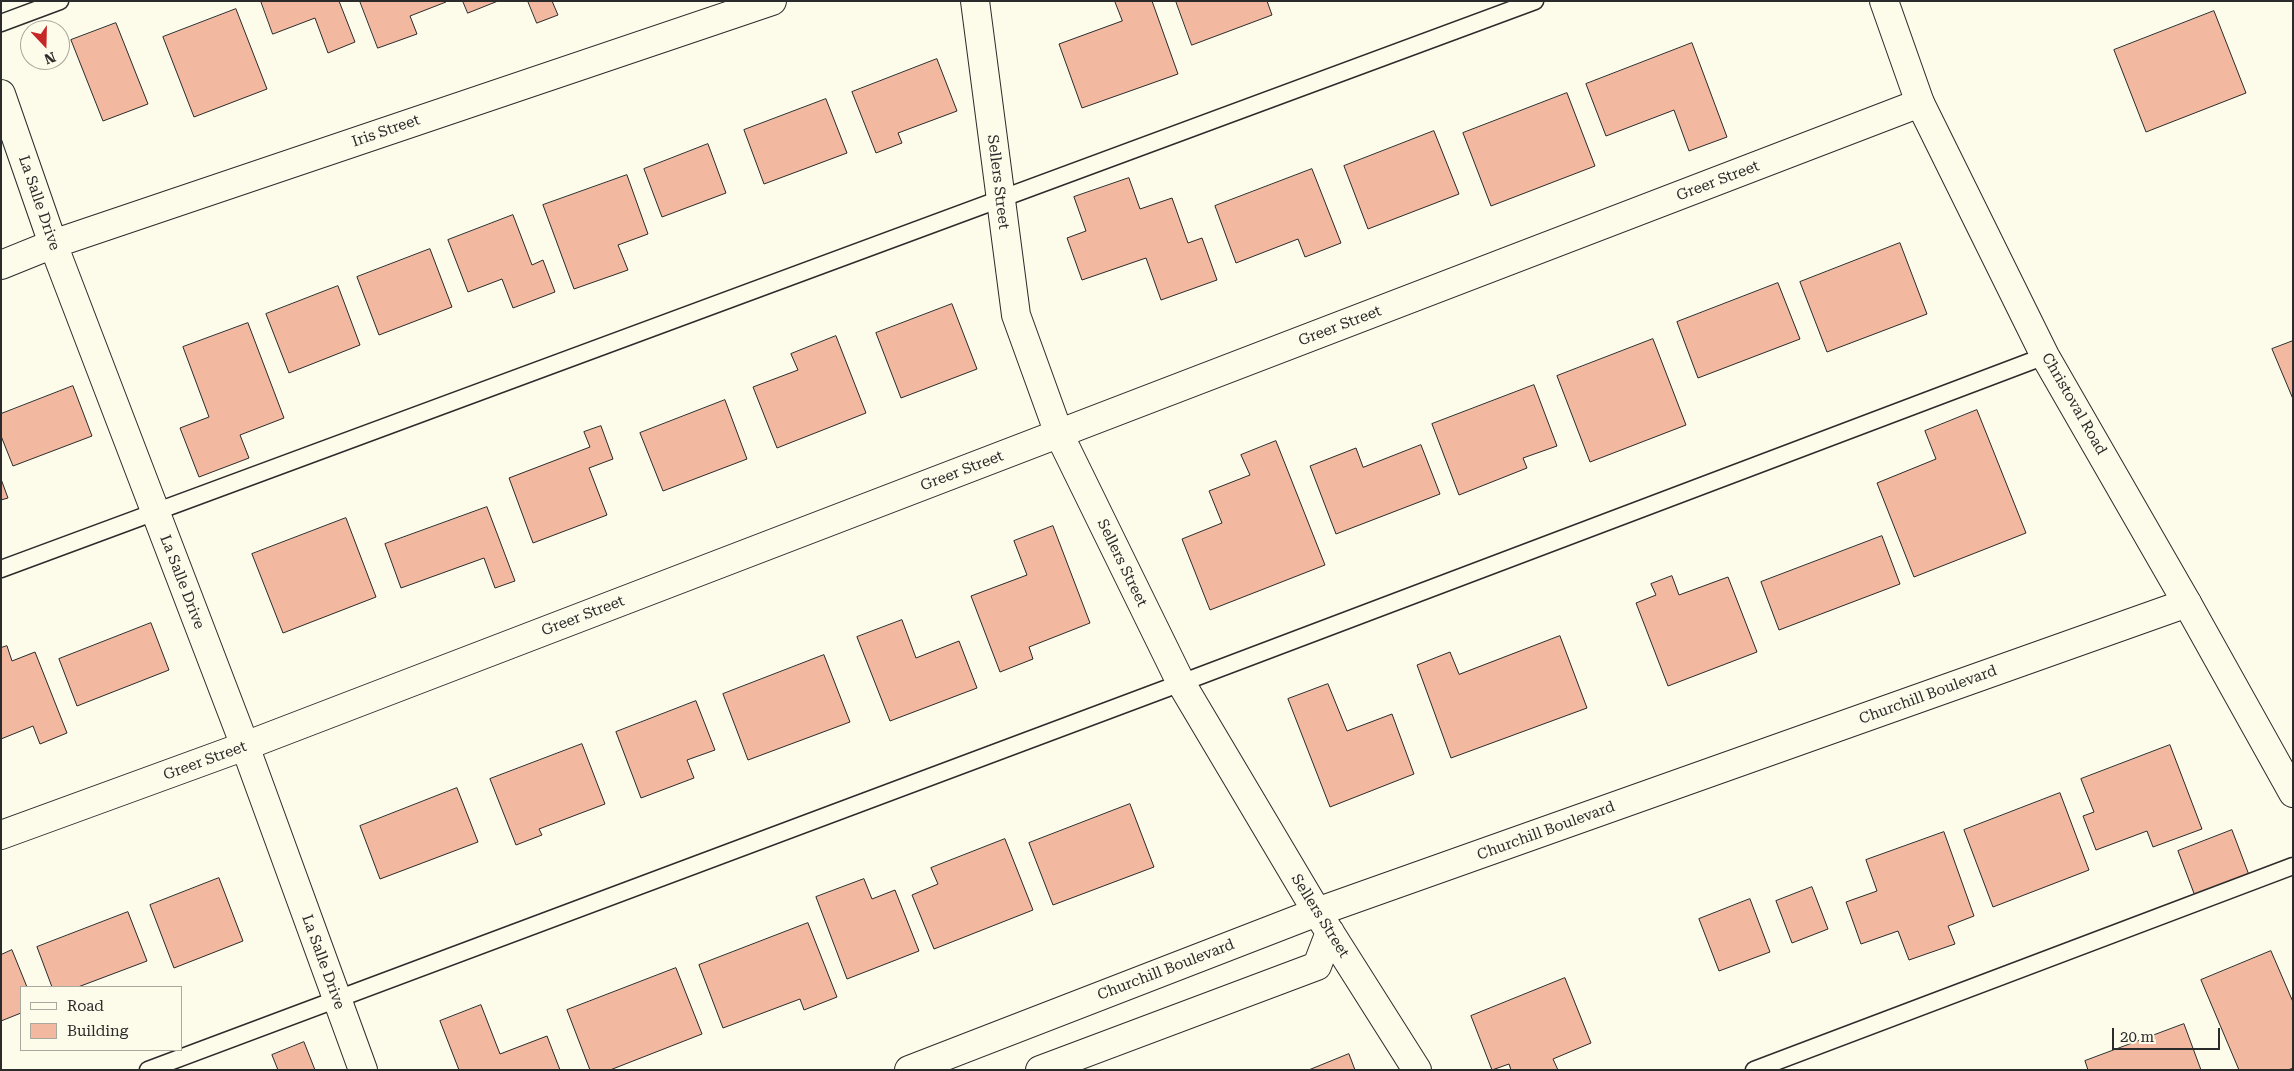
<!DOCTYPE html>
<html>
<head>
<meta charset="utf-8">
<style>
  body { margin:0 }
  #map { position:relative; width:2294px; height:1071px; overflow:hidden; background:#fdfbea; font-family:"Roboto Serif",serif }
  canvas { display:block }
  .frame { position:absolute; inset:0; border:2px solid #2b2b2b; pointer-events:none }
  .legend { position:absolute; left:20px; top:986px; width:162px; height:65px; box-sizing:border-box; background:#fdfbea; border:1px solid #a9a89e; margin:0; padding:6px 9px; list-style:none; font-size:15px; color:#2b2b2b }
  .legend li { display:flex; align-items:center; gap:10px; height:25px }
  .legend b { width:25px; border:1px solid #a9a89e }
  .north { position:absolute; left:20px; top:20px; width:50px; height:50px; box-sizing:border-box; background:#fdfbea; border:1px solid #a9a89e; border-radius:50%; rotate:159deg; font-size:14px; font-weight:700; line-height:20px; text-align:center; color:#2b2b2b }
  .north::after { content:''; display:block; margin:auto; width:18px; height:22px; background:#c62828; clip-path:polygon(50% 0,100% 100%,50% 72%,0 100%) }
  .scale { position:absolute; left:2112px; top:1028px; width:108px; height:22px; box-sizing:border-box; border:2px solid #2b2b2b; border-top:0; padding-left:6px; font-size:15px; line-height:18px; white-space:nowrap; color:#2b2b2b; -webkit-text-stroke:4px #fdfbea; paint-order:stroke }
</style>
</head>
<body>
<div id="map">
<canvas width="2294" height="1071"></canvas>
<div class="frame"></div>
<ul class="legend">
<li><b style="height:6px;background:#fdfbea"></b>Road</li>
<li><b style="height:14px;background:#f2b8a0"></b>Building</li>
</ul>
<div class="north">N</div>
<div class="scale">20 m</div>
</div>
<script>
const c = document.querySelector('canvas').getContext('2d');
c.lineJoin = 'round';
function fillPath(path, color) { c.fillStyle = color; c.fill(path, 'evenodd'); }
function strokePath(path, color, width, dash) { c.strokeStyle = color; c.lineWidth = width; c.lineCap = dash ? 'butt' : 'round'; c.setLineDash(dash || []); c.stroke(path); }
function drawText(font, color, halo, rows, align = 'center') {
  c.font = font + ' "Roboto Serif",serif'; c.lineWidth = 4; c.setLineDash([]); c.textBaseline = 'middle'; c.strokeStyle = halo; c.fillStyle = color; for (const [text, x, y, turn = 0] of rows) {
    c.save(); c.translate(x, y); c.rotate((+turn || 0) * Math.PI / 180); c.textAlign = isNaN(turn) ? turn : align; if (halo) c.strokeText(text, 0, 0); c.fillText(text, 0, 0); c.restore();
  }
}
const building = new Path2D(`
  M261,1H339L355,42L328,53L315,18L273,34Z
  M360,1H445L446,2L410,16L417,34L378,48Z
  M463,1H498L468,13Z
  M528,1H552L558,15L537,23Z
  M1115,1H1152L1178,74L1082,108L1059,44L1122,21Z
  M1176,1H1267L1272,15L1192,45Z
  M236,9L267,89L194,117L163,37Z
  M2214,11L2246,93L2146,132L2114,50Z
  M116,23L148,104L103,121L71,40Z
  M1692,43L1727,137L1689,151L1674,110L1606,136L1586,84Z
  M937,59L957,111L898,133L902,143L876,153L852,92Z
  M1567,93L1595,166L1491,206L1463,133Z
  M826,99L847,153L764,184L744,130Z
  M1434,131L1459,194L1368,229L1344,166Z
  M708,144L726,193L662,217L644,169Z
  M1312,169L1341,243L1305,257L1298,239L1236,263L1215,206Z
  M627,175L648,234L618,245L628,270L574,289L543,205Z
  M1129,178L1140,209L1172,198L1188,243L1202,238L1217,280L1161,300L1146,258L1082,280L1067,238L1086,231L1074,197Z
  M513,215L532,265L543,260L555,292L513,308L502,279L468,292L448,240Z
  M1900,243L1927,314L1827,352L1800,282Z
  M430,249L452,307L379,335L357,277Z
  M1778,283L1800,339L1698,378L1677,322Z
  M338,286L360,345L289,373L266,314Z
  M952,304L977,369L901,398L876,333Z
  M248,323L284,418L240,435L249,458L199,477L180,428L209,417L183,347Z
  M836,336L866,413L777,448L753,387L798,370L791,354Z
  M1653,339L1686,425L1590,462L1557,376Z
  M2293,341V399L2272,349Z
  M1534,385L1557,446L1523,458L1527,468L1459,495L1432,424Z
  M73,386L92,436L13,466L1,436V414Z
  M725,400L747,459L663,491L640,433Z
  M1977,410L2026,533L1914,577L1877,483L1936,459L1925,431Z
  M601,426L613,459L589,468L607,515L533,543L509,478L590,447L584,432Z
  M1276,441L1325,565L1210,610L1182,539L1222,523L1209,491L1250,475L1241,455Z
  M1421,445L1440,494L1336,534L1310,466L1356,448L1363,467Z
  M1,479L8,498L1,500Z
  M487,507L515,581L495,588L484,558L401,588L385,544Z
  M346,518L376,597L283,633L252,554Z
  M1053,526L1090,623L1029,647L1033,659L1000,672L971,596L1027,575L1014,541Z
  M1882,536L1900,584L1779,630L1761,582Z
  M1672,576L1679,595L1728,577L1757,652L1668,686L1636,603L1656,595L1651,584Z
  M902,620L916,658L959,641L977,688L890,721L857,637Z
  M151,623L169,670L77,706L59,659Z
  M1560,636L1587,708L1451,758L1417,665L1450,652L1459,674Z
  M7,646L12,661L35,652L67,733L40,744L33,726L1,739V648Z
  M824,655L850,722L748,760L723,694Z
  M1328,684L1347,731L1392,714L1414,774L1330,807L1288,699Z
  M696,701L715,750L687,760L694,778L641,798L616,732Z
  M582,744L605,804L539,829L542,835L516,845L490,779Z
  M2170,745L2202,829L2153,847L2147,831L2096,850L2083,816L2094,812L2081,779Z
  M457,788L478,842L380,879L360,826Z
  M2060,793L2089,870L1993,907L1964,830Z
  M1130,804L1154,867L1053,905L1029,843Z
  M2232,830L2249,875L2195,896L2178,851Z
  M1944,832L1974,916L1948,926L1955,944L1909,960L1898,931L1861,944L1846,902L1877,891L1866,860Z
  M1005,839L1033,910L934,949L912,895L938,884L931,868Z
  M219,878L243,941L174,968L150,905Z
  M864,879L872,899L895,890L919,951L847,979L816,897Z
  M1812,887L1828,929L1792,943L1776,901Z
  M1750,899L1770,952L1719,971L1699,919Z
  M128,912L147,961L78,987H52L37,947Z
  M808,923L837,997L804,1010L800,999L723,1028L699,965Z
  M12,950L27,987H21V1013L1,1021V955Z
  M2271,951L2293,1002V1068L2288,1070H2239L2201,980Z
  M676,968L702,1034L610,1070H590L567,1010Z
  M1565,978L1591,1043L1553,1059L1558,1070H1511L1509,1064L1492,1070L1471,1016Z
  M481,1005L500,1054L547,1036L560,1070H459L440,1021Z
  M2184,1024L2201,1070H2088L2085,1061Z
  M304,1042L315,1070H278L272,1055Z
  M1349,1054L1355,1070H1309Z`);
fillPath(building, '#f2b8a0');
strokePath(building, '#2b2b2b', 1);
const service = new Path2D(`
  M1,23L60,1
  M1,569L1535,1
  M148,1070L1181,683L2045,356
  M1754,1070L2293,866`);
const minor = new Path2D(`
  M975,1L1016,315L1059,434L1181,683L1317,912L1417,1070
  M1,94L53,244L245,746L363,1070
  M1,265L53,244L772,1
  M1,835L245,746L1920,103
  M909,1070L1317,912L2187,603
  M1040,1070L1317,966L1330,932`);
const tertiary = new Path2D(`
  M1884,1L1920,103L2045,356L2187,603L2293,793`);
strokePath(service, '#2b2b2b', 19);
strokePath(minor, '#2b2b2b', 30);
strokePath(tertiary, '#2b2b2b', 30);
strokePath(service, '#fdfbea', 16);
strokePath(minor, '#fdfbea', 28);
strokePath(tertiary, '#fdfbea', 28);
drawText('15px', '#2b2b2b', '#fdfbea', [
  ["Iris Street",386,131,-19],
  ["Greer Street",1718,181,-21],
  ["Sellers Street",998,182,83],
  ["La Salle Drive",39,203,71],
  ["Greer Street",1340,326,-21],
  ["Christoval Road",2074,404,60],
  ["Greer Street",962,471,-21],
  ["Sellers Street",1122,563,64],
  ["La Salle Drive",182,582,69],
  ["Greer Street",583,616,-21],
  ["Churchill Boulevard",1928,695,-20],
  ["Greer Street",205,761,-20],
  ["Churchill Boulevard",1546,831,-20],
  ["Sellers Street",1320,916,58],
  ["La Salle Drive",323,962,70],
  ["Churchill Boulevard",1166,970,-21]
]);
</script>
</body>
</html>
